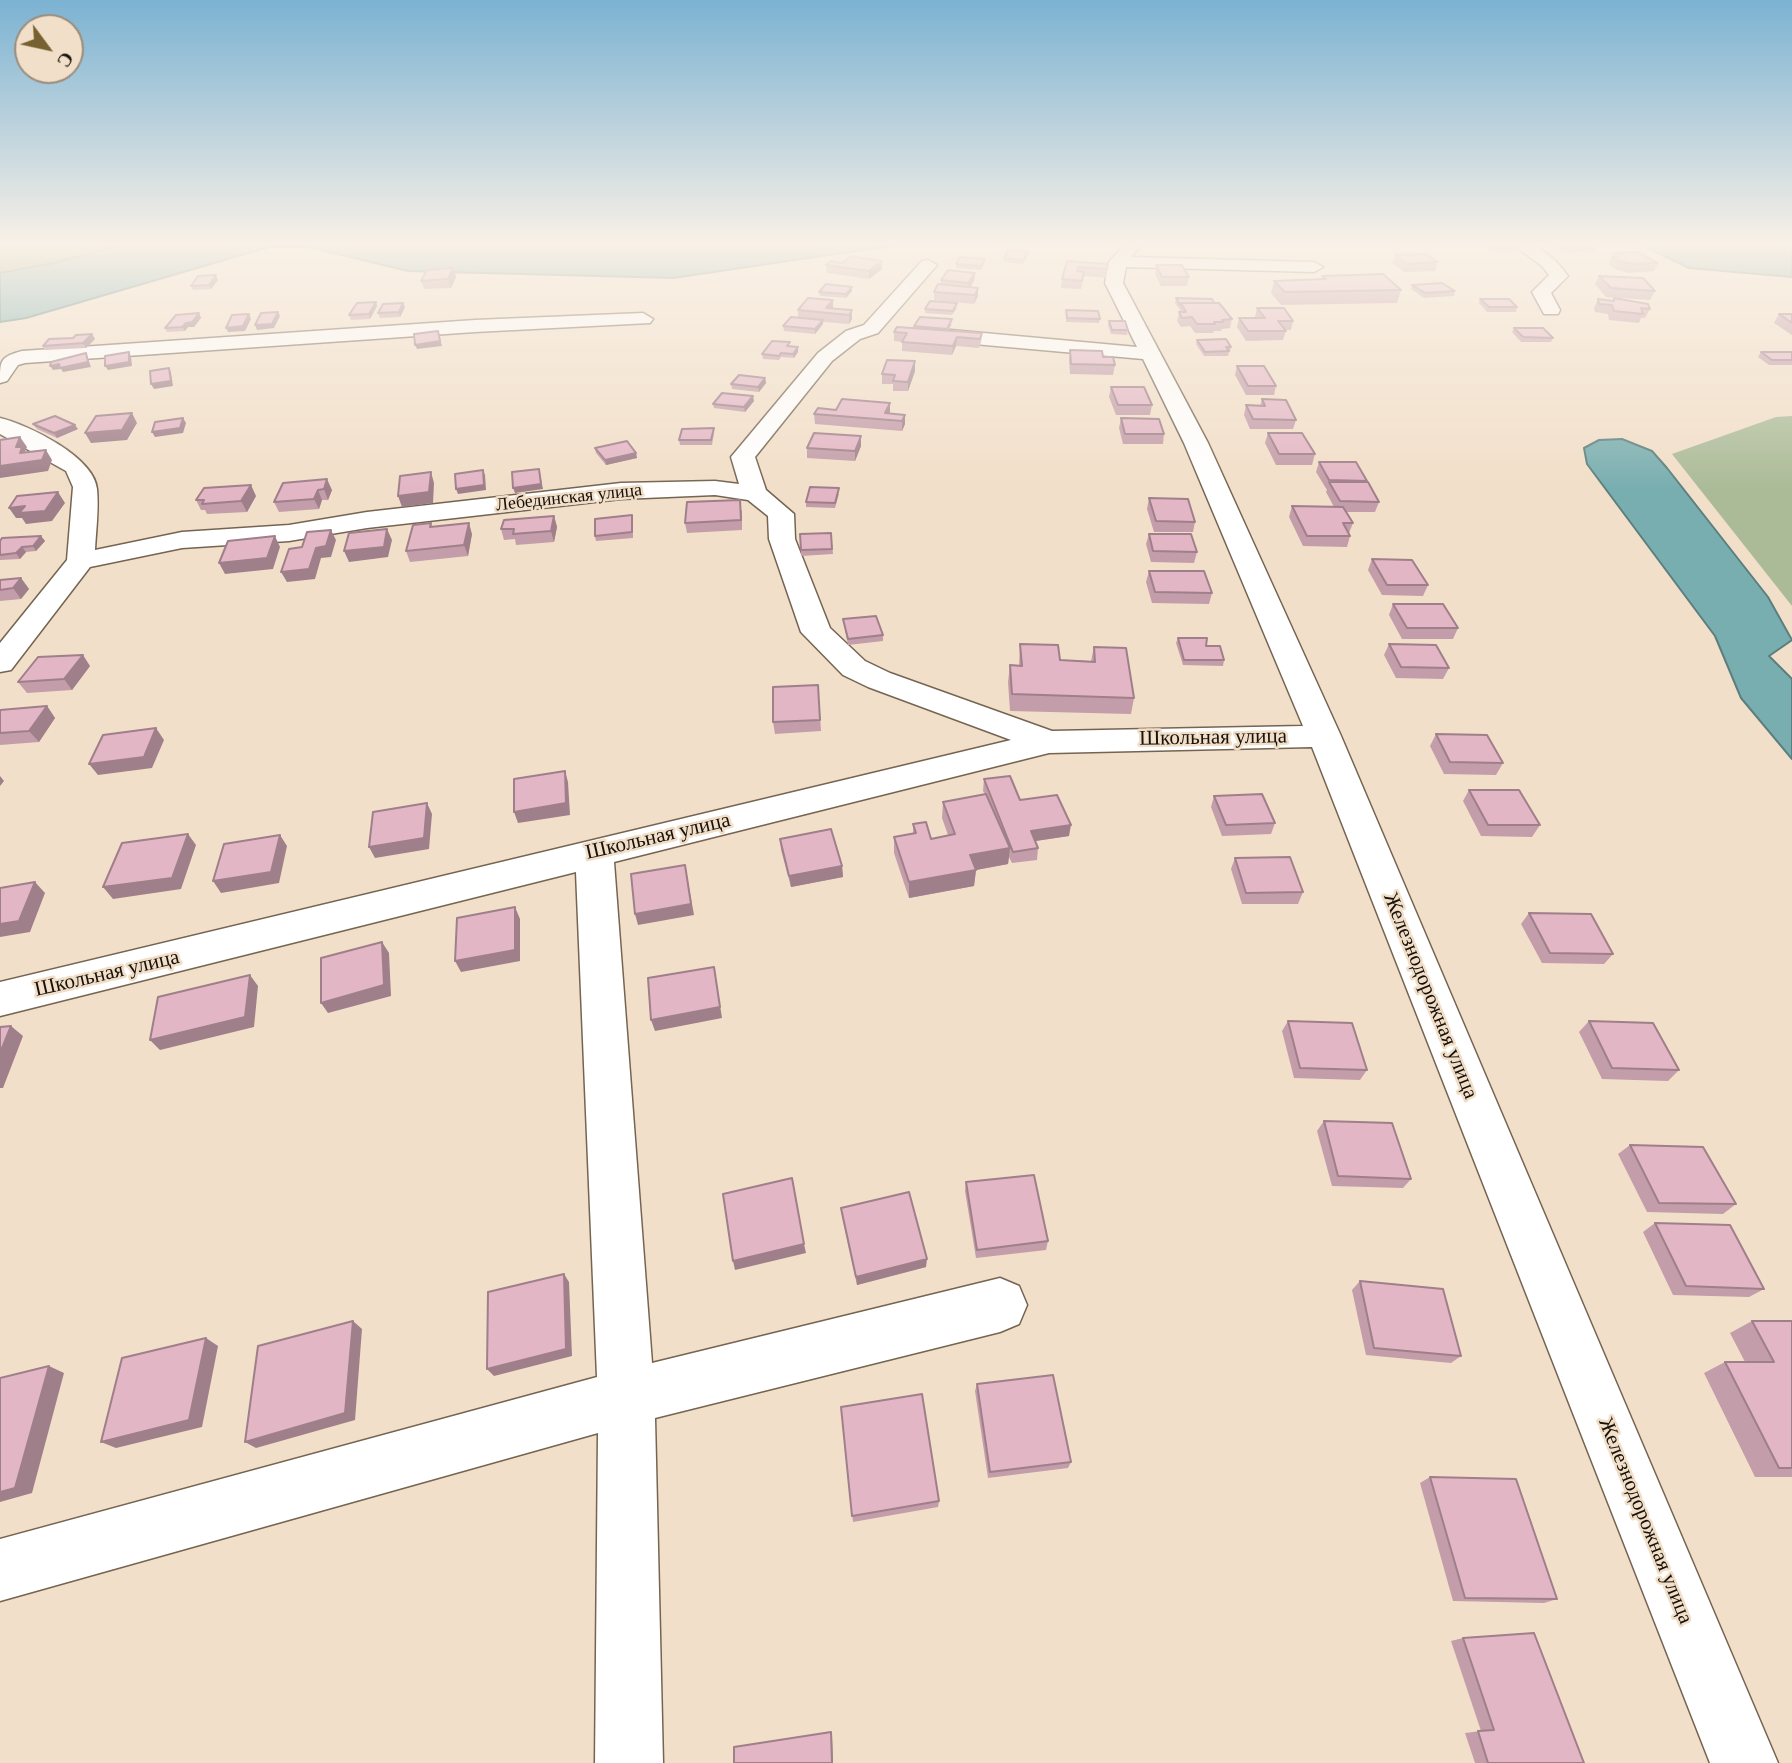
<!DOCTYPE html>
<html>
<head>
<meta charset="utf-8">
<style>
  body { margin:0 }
  #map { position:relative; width:1792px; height:1763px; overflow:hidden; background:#f2dfc9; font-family:"Times New Roman",serif }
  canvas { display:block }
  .north { position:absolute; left:14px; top:14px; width:70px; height:70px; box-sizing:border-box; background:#f2dfc9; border:2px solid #9a8d7c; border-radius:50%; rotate:123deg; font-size:19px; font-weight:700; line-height:28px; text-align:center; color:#171109 }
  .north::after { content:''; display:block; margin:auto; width:24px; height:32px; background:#776130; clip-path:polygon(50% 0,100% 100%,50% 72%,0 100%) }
</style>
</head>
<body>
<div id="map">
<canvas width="1792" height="1763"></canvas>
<div class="north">С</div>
</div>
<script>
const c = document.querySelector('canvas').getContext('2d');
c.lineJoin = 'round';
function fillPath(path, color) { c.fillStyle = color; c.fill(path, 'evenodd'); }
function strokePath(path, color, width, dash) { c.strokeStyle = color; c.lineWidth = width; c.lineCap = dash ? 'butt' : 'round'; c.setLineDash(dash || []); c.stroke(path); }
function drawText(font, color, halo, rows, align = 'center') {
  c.font = font + ' "Times New Roman",serif'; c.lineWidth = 5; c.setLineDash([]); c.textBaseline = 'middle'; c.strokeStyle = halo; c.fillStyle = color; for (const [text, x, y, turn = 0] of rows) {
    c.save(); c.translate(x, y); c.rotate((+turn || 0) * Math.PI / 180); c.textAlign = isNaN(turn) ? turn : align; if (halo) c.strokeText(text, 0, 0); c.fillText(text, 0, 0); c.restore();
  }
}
fillPath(new Path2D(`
  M1792,416V606L1672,454L1776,417Z`), '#abbb98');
fillPath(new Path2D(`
  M0,242H130L54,263L0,273Z`), '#9bac87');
const water = new Path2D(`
  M130,242H917L673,278L408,271L308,247H269L26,318L0,322V273L54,263Z
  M1635,242H1792V277L1689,268Z
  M1622,439L1652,451L1667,468L1768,597L1792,640L1769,656L1792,679V759L1741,698L1715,636L1587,464L1584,448L1599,440Z`);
fillPath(water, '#79aeb0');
strokePath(water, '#5c7f7e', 2);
const minor = new Path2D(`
  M1127,242H1144L1131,257L1314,262L1323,267L1314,272L1126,267L1123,283L1208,443L1341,736L1778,1763H1710L1312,747L1049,753L614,862L652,1363L1000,1278L1019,1286L1027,1305L1019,1324L1000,1332L655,1418L663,1763H595L598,1433L0,1601V1539L597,1377L576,872L0,1016V982L1011,740L868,687L843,675L801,632L769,539L768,516L748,500L715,495L621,499L367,528L289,541L182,548L90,567L11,670L0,672V643L67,560L73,487L66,471L0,434V418C29,425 94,457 97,489C99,509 96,530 95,550L182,532L289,525L367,512L621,483L715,481L739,484L731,457L818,353L846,331L864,325L922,261L928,260L937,265L878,333L860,339L832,361L755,457L766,490L794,514L795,539L830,628L865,661L890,673L1052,731L1303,726L1184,443L1143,359L929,340L919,334L929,328L1137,347L1105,283L1109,262Z
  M1509,242C1534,240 1553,255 1568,276L1551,293L1560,310L1558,314H1544L1532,292L1549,275L1542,266Z
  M643,313L653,319L650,323L475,332L25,363L18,365L7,381L0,383C0,360 0,357 22,351L475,320Z`);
strokePath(minor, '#746451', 3);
fillPath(minor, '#fff');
fillPath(new Path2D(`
  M1192,242H1224L1223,246H1202L1198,242Z
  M1241,242H1274L1243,243Z
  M1479,242H1509L1518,247L1516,251L1495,252Z
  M1553,242H1596L1600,243L1596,251L1566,253L1552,245Z
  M1028,252L1027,256L1023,264L1003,262L1004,258Z
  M1613,253L1658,263L1654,271L1628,273L1615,269L1609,265L1610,262H1609Z
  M1395,255L1438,262L1435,271L1404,272L1392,263Z
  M1067,261L1108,264L1106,278L1084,276L1081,289L1061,288L1062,279Z
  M985,263L981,270L956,268V264Z
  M826,265L882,269L869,279L827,273Z
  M1156,265L1189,277L1187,286H1161L1155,274Z
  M453,268L456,277L451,288L424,289L421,281Z
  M975,273L974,281L970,287L978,288V296L974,304L934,300V292L941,285V280Z
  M1322,276L1401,290L1397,303L1281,305L1271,293L1274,281L1321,280Z
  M1599,276L1655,291L1650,300L1606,297L1595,284Z
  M218,280L211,289L193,290L191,286Z
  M1412,285L1455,291L1454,296L1424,298L1411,289Z
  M852,291L846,298L820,296L819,292Z
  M1176,298L1214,303L1232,319L1230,328L1222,329L1221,331H1214L1213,333H1195L1190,326L1181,327L1177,321L1180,310L1175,303Z
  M1614,298L1650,309L1645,318H1641L1639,323L1609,320L1608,314L1595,312L1594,308L1598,299L1613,301Z
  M1480,299L1517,307L1516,312H1487L1479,303Z
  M833,300V309L852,310V319L849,324L823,322V324L815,334L784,331L783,326L798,317V310Z
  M376,302L377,306L370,319L351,320L349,315Z
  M405,307L400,317L380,318L378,313Z
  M957,308L952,315L925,313V309Z
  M1257,308L1293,321L1291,330H1285L1286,331L1283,340L1246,341L1237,327L1239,318H1256L1255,317Z
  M1066,310L1100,319L1099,323L1066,322Z
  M199,313L201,318L194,327H188L185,331L167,332L165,328Z
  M1779,314H1792V335L1774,323Z
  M1109,321L1128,330L1127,335L1111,334L1108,325Z
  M952,324L948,331L982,333L981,342L979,348L956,346L952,355L902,351V342L894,341V332L914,328V326Z
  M1514,328L1553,338L1551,342H1521L1512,332Z
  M95,339L86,348L45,350L43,346Z
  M1197,340L1231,347L1230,352H1229L1228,356H1204L1196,344Z
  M790,347H798V352L794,358L781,357L779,360L763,359L762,354Z
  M1070,350L1103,357L1115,365L1113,375L1070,374L1069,360Z
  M1761,352H1792V365H1769L1758,357Z
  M1237,366L1276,386L1274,395H1246L1235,375Z
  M915,371L908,391H893V384H882V374Z
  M765,378L766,383L759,392L732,389L731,384Z
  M1111,387L1152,405L1150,415H1116L1109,397Z
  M1262,399L1296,420L1293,429H1250L1244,415L1246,405L1260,406Z
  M754,401L745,412L714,408L713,404Z
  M890,403L889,413L905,415V424L902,431L815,424L814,414Z
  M1121,418L1164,434L1163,444H1123L1119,428Z
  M33,424L78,429L57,438L37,429Z
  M714,433L712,445H680L679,440Z
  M1268,433L1315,454L1312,465H1276L1265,443Z
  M861,446L855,461L807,458V448Z
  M595,448L636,453L637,458L606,465L596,453Z
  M1319,462L1367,481L1366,482L1379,502L1375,512H1346L1353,523L1349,533L1350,536L1347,547L1303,546L1289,517L1292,506L1334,507L1326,492L1327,490L1316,472Z
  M283,483L332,490L328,500H322L319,509L279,512L274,502Z
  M839,494L835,508L806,507V502Z
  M256,496L247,512L207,514L205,510H201L196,500Z
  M1149,498L1195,522L1193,532H1154L1147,509Z
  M742,510V530L687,533L685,523Z
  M554,516L557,527L554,542L516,545L515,539L504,540L501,529Z
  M633,521V538L596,541L595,536Z
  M431,523L432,526L472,534L468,556L410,562L406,551Z
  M831,533L833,554L801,556L800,534Z
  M1149,534L1197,552L1194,563L1151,562L1146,544Z
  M41,536L45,541L36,551L26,552L20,559L0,560V541Z
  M1372,559L1428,585L1423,596L1382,595L1368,570Z
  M1149,571L1212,593L1209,604L1152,603L1146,582Z
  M21,578L29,589L21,599L0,601V580Z
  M1393,604L1458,628L1453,639H1402L1389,615Z
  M843,619L883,635V641L848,645Z
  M1178,638L1224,660L1223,666L1183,665L1176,643Z
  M1020,644L1060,660L1091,661L1094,647L1134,698L1131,714L1010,711L1008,682L1010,665L1019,666Z
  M1389,644L1449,668L1443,679L1396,678L1384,655Z
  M90,666L72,690L27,693L18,682Z
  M818,685L821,731L775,734L773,722Z
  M47,706L55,718L39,742L0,745V710Z
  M1436,734L1503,763L1496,775L1444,774L1430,746Z
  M984,779L1020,800L1069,836L1035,841L1038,848L1037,860L1012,863L1009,857L1008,864L976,870L974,886L909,898L894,853V837L913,833V824L931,839L948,835L942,818L943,802L985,794L983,791Z
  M1469,790L1540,825L1532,837L1481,836L1463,801Z
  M1214,796L1275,823L1271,834L1222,836L1211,807Z
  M780,839L842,866L843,877L791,887L781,850Z
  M1235,858L1303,892L1298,904H1242L1231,869Z
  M1529,913L1613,954L1604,964L1542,963L1521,924Z
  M1288,1021L1367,1070L1360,1080L1294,1078L1282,1031Z
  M1589,1021L1679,1070L1668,1081L1602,1079L1579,1032Z
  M1324,1121L1411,1179L1403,1188L1332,1186L1317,1131Z
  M1630,1145L1736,1204L1723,1214L1647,1212L1618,1154Z
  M966,1182L1048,1241L1046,1250L976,1258L965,1191Z
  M841,1208L926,1267L857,1285L842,1217Z
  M1655,1223L1764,1289L1749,1297L1673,1295L1643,1232Z
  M1360,1281L1461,1356L1451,1363L1366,1355L1352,1290Z
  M1752,1321H1792V1477H1755L1704,1373L1725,1362H1745L1730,1333Z
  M977,1384L1071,1462L1068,1468L988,1478L975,1391Z
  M841,1407L939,1501L938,1507L853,1522Z
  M1430,1477L1557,1599L1544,1603L1453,1601L1420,1483Z
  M1463,1638L1584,1763H1475L1465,1733L1481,1731L1451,1641Z`), '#c39da9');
fillPath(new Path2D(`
  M882,261V269L869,279V271Z
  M453,268L456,277L451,288L448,279Z
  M975,273L974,281L968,291V283Z
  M216,275L218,280L211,289L209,285Z
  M852,287V291L846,298V294Z
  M978,288V296L974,304L975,295Z
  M833,300V309L826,308Z
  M376,302L377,306L370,319L369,314Z
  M403,303L405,307L400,317L399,312Z
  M852,310V319L849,324V315Z
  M278,312L280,316L274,328L257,330L255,325Z
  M199,313L201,318L194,327H188L185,331L182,327L186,323Z
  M249,314L251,319L245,331L228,332L226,328Z
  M823,320V324L815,334V329Z
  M438,331L442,346L417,349L415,345Z
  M92,334L95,339L86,348L83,343Z
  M957,337L956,346L952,355L953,346Z
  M798,347V352L794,358L793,354Z
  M129,352L131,356L132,366L108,370L105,366Z
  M86,353L91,367L63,372L61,369L53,370L50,366Z
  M915,361V371L908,391V382Z
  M169,368L171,373L173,386L154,389L151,384Z
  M765,378L766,383L759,392L758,387Z
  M753,396L754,401L745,412L744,407Z
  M890,403V412L886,420L885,413Z
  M132,413L137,423L127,440L91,443L85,433Z
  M905,415V424L902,431V421Z
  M183,418L186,423L183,433L155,437L152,432Z
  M75,425L78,429L57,438L54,433Z
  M861,436V446L855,461V451Z
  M20,437L27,447L25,451L29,457L46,450L52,460L48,471L0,478V466L16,447Z
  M636,453L637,458L606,465L605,460Z
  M539,469L543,489L515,493L513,488Z
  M483,470L485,475L486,490L458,494L456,489Z
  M431,472L434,483L433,503L402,507L398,496Z
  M327,479L332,490L328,500L324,489Z
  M251,485L256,496L247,512L241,501Z
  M318,490L322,500L319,509L314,499Z
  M58,492L65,503L52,521L26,524L22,518H16L9,508Z
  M554,516L557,527L554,542L551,531Z
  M469,523L472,534L468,556L464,545Z
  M387,529L392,540L388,557L349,562L344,551Z
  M331,530L336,540L331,557L321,558L315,579L287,582L281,572L316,548Z
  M41,536L45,541L36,551L33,546Z
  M275,536L280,547L273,569L225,574L219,563Z
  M22,547L26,552L20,559L16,553Z
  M21,578L29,589L21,599L13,588Z
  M83,655L90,666L72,690L64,679Z
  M47,706L55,718L39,742L29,731Z
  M156,728L164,740L152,768L98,775L89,764Z
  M565,771L568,782L570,815L518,823L514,812Z
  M0,776L4,781L0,786Z
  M427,803L432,814L429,849L375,858L369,847Z
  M1071,825L1069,836L1029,842L1031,831Z
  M188,834L196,845L181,889L113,899L103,887Z
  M280,835L287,846L279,883L221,893L213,881Z
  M1010,848L1008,864L976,870L974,886L909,898V882L970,855Z
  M685,865L694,915L638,925L635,914Z
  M842,866L843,877L791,887L789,876Z
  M35,882L45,893L30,932L0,937V924Z
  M515,907L520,919V961L461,972L455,961Z
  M382,942L389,953L391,996L328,1013L321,1003Z
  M714,967L722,1018L655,1031L651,1020Z
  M250,975L258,986L254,1027L160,1050L150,1040Z
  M11,1026L23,1036L3,1088H0V1053Z
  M804,1244L806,1253L735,1270L733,1261Z
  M927,1259L926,1267L857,1285L856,1277Z
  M564,1274L569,1282L572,1356L494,1376L487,1369Z
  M353,1321L362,1329L355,1420L256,1448L245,1442Z
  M206,1338L218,1346L202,1427L116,1448L101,1442Z
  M49,1366L64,1373L32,1493L0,1502V1492Z
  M831,1732L832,1734L833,1763H832Z`), '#9f7f8a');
const building = new Path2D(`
  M1486,242H1509L1518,247L1496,248Z
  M1564,242H1596L1600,243L1570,245Z
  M1008,250L1028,252L1024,260L1004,258Z
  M1637,252L1658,263L1632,264L1619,261L1613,257H1619L1613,253Z
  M1426,254L1438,262L1407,264L1395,255Z
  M851,256L882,261L869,271L826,265L831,261L842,263Z
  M960,257L985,259L981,266L956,264Z
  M1067,261L1108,264L1107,269L1078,267L1077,271L1084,272L1082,281L1062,279Z
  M1156,265H1182L1189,277H1162Z
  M453,268L448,279L421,281L427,270Z
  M948,270L975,273L968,283L941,280Z
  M1383,274L1401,290L1285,292L1274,281L1326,279L1322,276Z
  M216,275L209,285L191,286L198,276Z
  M1599,276L1643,278L1655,291L1611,288Z
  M1442,283L1455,291L1425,293L1412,285Z
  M826,284L852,287L846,294L819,292Z
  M938,284L978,288L975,295L934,292Z
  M808,298L833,300L826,308L852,310L849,315L798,310Z
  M1176,298L1212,299L1214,303H1181L1180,305Z
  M1614,298L1648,304L1650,309L1641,308L1643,314L1614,311L1612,305L1599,304L1598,299L1614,301Z
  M1480,299H1509L1517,307H1489Z
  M930,301L957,303L953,311L925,309Z
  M376,302L369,314L349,315L357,303Z
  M403,303L399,312L378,313L383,304Z
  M1181,303H1219L1232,319L1222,320L1223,322H1214L1215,324H1197L1192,317L1182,318L1179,312H1186Z
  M1257,308H1284L1293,321H1278L1286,331H1248L1239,318H1265Z
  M1066,310L1098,311L1100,319L1067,318Z
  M278,312L272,324L255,325L261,313Z
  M199,313L192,322L186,323L182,327L165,328L176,315Z
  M249,314L243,326L226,328L232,315Z
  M1779,314H1792V323Z
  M791,317L823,320L815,329L783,326Z
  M920,317L952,319L947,329L914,326Z
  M1109,321H1125L1128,330H1112Z
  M897,327L982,333L980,339L957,337L953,346L902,342L907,333L894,332Z
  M1514,328H1543L1553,338L1523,337Z
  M438,331L440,341L415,345L414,334Z
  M92,334L83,343L43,346L49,339L73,338L76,335Z
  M1226,339L1231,347H1226L1229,351L1205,352L1197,340Z
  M772,341L790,342L787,346L798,347L793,354L781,353L779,356L762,354Z
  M1070,350L1102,351L1103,357H1113L1115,365L1071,364Z
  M129,352V362L105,366V356Z
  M1761,352H1792V360H1772Z
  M86,353L88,362L60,368L59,364L50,366L51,362Z
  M887,360L915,361L908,382L893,381L895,375L882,374Z
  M1237,366H1264L1276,386H1248Z
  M169,368L171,381L151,384L150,371Z
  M739,375L765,378L758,387L731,384Z
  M1111,387H1144L1152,405H1118Z
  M722,393L753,396L744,407L713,404Z
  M842,399L890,403L885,413L905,415L902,421L814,414L818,408L836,410Z
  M1262,399L1286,400L1296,420L1253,419L1246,405L1265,406Z
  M132,413L122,430L85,433L96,416Z
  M55,416L75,425L54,433L33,424Z
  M183,418L180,428L152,432L155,422Z
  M1121,418L1159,419L1164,434H1125Z
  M714,428L711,440H679L682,429Z
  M814,433L861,436L855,451L807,448Z
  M1268,433H1302L1315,454H1279Z
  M20,437L16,447H22L20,453L46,450L42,460L0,466V440Z
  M627,441L636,453L605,460L595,448Z
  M1319,462H1356L1367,481L1329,480Z
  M539,469L541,484L513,488L512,472Z
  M483,470L484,485L456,489L455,474Z
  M431,472L429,492L398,496L400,476Z
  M327,479L324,489L318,490L314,499L274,502L283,483Z
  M1329,482H1368L1379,502L1340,501Z
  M251,485L241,501L202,504L204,500H196L204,488Z
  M810,487L839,488L835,503L806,502Z
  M58,492L45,511L19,513L25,506L9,508L17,496Z
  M1149,498L1188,499L1195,522L1156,521Z
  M740,500L741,520L685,523L687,502Z
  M1292,506L1343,507L1353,523H1343L1350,536H1307Z
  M632,515V532L595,536V519Z
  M554,516L551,531L513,534L514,529H501L504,520Z
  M431,523L430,527L469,523L464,545L406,551L413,525Z
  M387,529L384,547L344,551L349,533Z
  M331,530L326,546L316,548L309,569L281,572L289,549L302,547L307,532Z
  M831,533L832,549L801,550L800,534Z
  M1149,534H1191L1197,552L1153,551Z
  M41,536L33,546L22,547L16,553L0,555V541L2,538Z
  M275,536L267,558L219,563L228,541Z
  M1372,559L1412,560L1428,585H1387Z
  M1149,571H1204L1212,593L1155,592Z
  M21,578L13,588L0,590V580Z
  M1393,604H1443L1458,628H1407Z
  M876,616L883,635L848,639L843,619Z
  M1178,638H1207L1206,646H1220L1224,660H1184Z
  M1020,644L1058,645L1060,660L1095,662L1094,647L1126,648L1134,698L1012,694L1010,665L1022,666Z
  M1389,644L1436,645L1449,668L1401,667Z
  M83,655L64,679L18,682L38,657Z
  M818,685L820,720L773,722V687Z
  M47,706L29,731L0,733V710Z
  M156,728L144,757L89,764L103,735Z
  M1436,734L1487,735L1503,763L1450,762Z
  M565,771L566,803L514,812V779Z
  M1010,776L1020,800L1057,795L1071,825L1031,831L1038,848L1013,852L984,779Z
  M1469,790H1519L1540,825H1488Z
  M986,794L1010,848L970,855L976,870L909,882L894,837L916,833L913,824L926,822L931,839L955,834L943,802Z
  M1262,794L1275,823L1226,825L1214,796Z
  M427,803L424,838L369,847L373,812Z
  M831,829L842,866L789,876L780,839Z
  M188,834L172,878L103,887L122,843Z
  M280,835L271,872L213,881L224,844Z
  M1290,857L1303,892L1246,893L1235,858Z
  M685,865L691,904L635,914L631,874Z
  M35,882L19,921L0,924V888Z
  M515,907V950L455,961L457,918Z
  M1529,913L1591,914L1613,954L1550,953Z
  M382,942L384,985L321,1003V958Z
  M714,967L720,1007L651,1020L648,978Z
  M250,975L245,1017L150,1040L158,997Z
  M1288,1021L1352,1023L1367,1070L1300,1068Z
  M1589,1021L1653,1023L1679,1070L1612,1068Z
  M11,1026L0,1053V1027Z
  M1324,1121L1392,1123L1411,1179L1338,1176Z
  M1630,1145L1703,1147L1736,1204L1659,1203Z
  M1034,1175L1048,1241L977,1250L966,1182Z
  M792,1178L804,1244L733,1261L723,1194Z
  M909,1192L927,1259L856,1277L841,1208Z
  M1655,1223L1730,1225L1764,1289L1686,1286Z
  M564,1274L566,1349L487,1369L488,1292Z
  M1360,1281L1443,1289L1461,1356L1374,1348Z
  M353,1321L345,1413L245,1442L258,1346Z
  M1752,1321H1792V1468H1779L1725,1362H1774Z
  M206,1338L189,1420L101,1442L122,1358Z
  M49,1366L15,1488L0,1492V1378Z
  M1053,1375L1071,1462L990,1472L977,1384Z
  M922,1394L939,1501L852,1516L841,1407Z
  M1430,1477L1516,1479L1557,1599L1465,1598Z
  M1534,1633L1584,1763H1488L1478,1731L1494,1730L1463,1638Z
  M831,1732L832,1763H734V1747Z`);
fillPath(building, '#e3b6c5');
strokePath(building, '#9f7f8a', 2);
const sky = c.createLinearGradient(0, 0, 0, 488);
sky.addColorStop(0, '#7bb2d2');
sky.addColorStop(0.5, '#f9f1e7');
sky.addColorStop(1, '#f9f1e700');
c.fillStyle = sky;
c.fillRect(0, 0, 1792, 488);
drawText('18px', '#171109', '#f2dfc9', [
  ["Лебединская улица",569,498,-6]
]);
drawText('21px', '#171109', '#f2dfc9', [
  ["Школьная улица",1213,738,-1],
  ["Школьная улица",658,837,-13],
  ["Школьная улица",107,974,-13],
  ["Железнодорожная улица",1430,996,68],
  ["Железнодорожная улица",1645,1521,68]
]);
</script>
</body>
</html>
